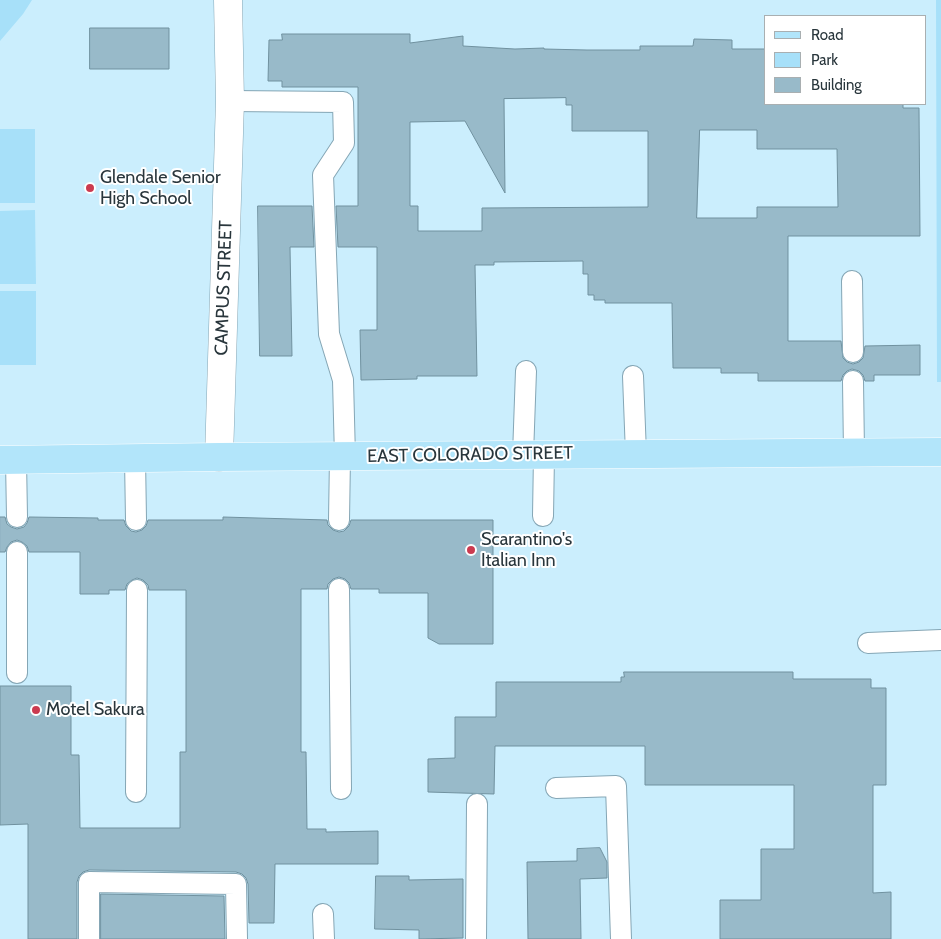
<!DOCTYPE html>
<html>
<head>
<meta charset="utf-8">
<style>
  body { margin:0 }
  #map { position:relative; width:941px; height:939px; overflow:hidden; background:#cbeefd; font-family:Cabin,sans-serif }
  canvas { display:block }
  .legend { position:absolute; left:764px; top:15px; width:162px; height:90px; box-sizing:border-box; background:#fff; border:1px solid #a9afb1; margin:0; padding:6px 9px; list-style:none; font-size:15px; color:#29363c }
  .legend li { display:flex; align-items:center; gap:10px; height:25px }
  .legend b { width:25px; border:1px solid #a9afb1 }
</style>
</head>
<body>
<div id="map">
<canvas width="941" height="939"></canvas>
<ul class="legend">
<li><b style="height:6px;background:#b2e5fa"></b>Road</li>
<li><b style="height:14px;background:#a7e0f9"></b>Park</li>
<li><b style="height:14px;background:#98bac9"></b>Building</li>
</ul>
</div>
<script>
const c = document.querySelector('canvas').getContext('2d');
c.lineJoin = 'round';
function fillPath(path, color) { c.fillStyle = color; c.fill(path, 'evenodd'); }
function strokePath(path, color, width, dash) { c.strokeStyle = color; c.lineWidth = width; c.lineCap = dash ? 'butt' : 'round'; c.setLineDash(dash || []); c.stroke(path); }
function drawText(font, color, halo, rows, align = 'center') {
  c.font = font + ' Cabin,sans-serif'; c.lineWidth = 4; c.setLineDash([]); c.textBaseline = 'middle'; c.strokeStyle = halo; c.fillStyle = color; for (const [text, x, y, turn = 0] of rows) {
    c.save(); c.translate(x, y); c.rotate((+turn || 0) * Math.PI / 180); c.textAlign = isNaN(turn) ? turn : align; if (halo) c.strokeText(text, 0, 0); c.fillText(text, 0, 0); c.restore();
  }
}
fillPath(new Path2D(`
  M0,0H32L23,14L0,41Z
  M936,0H941V382H937Z
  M0,129H35V203H0Z
  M35,210L36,284H0V211Z
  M0,291H36V365H0Z`), '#a7e0f9');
const building = new Path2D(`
  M90,28H169V69H90Z
  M282,34H410V43L463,36V46L515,49L544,48V49L587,50H640V46H693L694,39L732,40V49H765V104H903V108H919L920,236H788V341H841L843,358L847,362L853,364L859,362L863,358L865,346L920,345V375H874V381H865L863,375L859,371L852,369L847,371L843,375L841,381H758V373H721V368H673L672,303H605V300H594V295H588V274H583V261L494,262V265H475L477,376H417V379L361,380L360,330H377V247H338L336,206H358V87H282V81H268L269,40H282ZM566,98V105H572V131H648V207L482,208V231H418V206H410V122L465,121L505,193L504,99ZM700,130H757V149H837L838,207H757V218H697Z
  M258,206H312L314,247H290L292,356H260Z
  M0,517H5L7,524L11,527L17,529L24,527L27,523L29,517L98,518V520H124L126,526L131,531L136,532L142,530L146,526L148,520H223V517L327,520L328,525L333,530L339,532L344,531L349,526L351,520H493V644H439L428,638V593H379V589H351L349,583L345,579L339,577L333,579L328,584L327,589H301V752H306L307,829H326V832L378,831V864H275L274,923H249L248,884L246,878L242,874L236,872L89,870L83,872L79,876L77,882V939H28V824L0,825V686H71V755H79L80,828H180V752H186V590H149L148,585L143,580L137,578L132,580L127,584L125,590H109V594H80V552H29L27,546L22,542L17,540L11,542L7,547L5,552H0Z
  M624,672H793V679H871V688H886V785H873V893L891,892V939H720V900H761V849H794V785H645V746H495L494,794L428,792V759L455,758V717H496V682H621V677H624Z
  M600,848L607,862V878L580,879L581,939H528L527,862L577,861V849Z
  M376,876H409V880L463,879V938L419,939V930L375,929Z
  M101,894L224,896L225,939H101Z`);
fillPath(building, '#98bac9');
strokePath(building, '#70919f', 1);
const service = new Path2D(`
  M230,101L343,102L344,143L323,175L329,334L343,380L345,457
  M852,281L853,352
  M633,376L636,454
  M853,381L854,452
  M523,455L526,371
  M135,458L136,520
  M16,460L17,517
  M543,516L544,455
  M339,520L340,457
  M17,552V673
  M339,589L341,789
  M868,643L941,640
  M556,788L616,786L621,939
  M136,792L137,590
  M323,914L324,939
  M89,939V882L236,884L237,939
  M476,939L477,804`);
const minor = new Path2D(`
  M219,457L230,101L228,0`);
const primary = new Path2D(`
  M0,460L219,457L941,452`);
strokePath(service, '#85a6b5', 22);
strokePath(minor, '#85a6b5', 29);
strokePath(primary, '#fff', 29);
strokePath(service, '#fff', 20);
strokePath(minor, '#fff', 28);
strokePath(primary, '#b2e5fa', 28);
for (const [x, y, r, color] of [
  [90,188,5,"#cb3b50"],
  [471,550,5,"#cb3b50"],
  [36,710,5,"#cb3b50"]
]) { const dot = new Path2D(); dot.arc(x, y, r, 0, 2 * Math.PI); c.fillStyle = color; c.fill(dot); strokePath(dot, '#fff', 2); }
drawText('18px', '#29363c', '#fff', [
  ["Glendale Senior",100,178],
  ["High School",100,199],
  ["Scarantino's",481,540],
  ["Italian Inn",481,561],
  ["Motel Sakura",46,710]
], 'left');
drawText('18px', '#29363c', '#fff', [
  ["CAMPUS STREET",224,288,-88],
  ["EAST COLORADO STREET",470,455,-1]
]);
</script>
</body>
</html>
